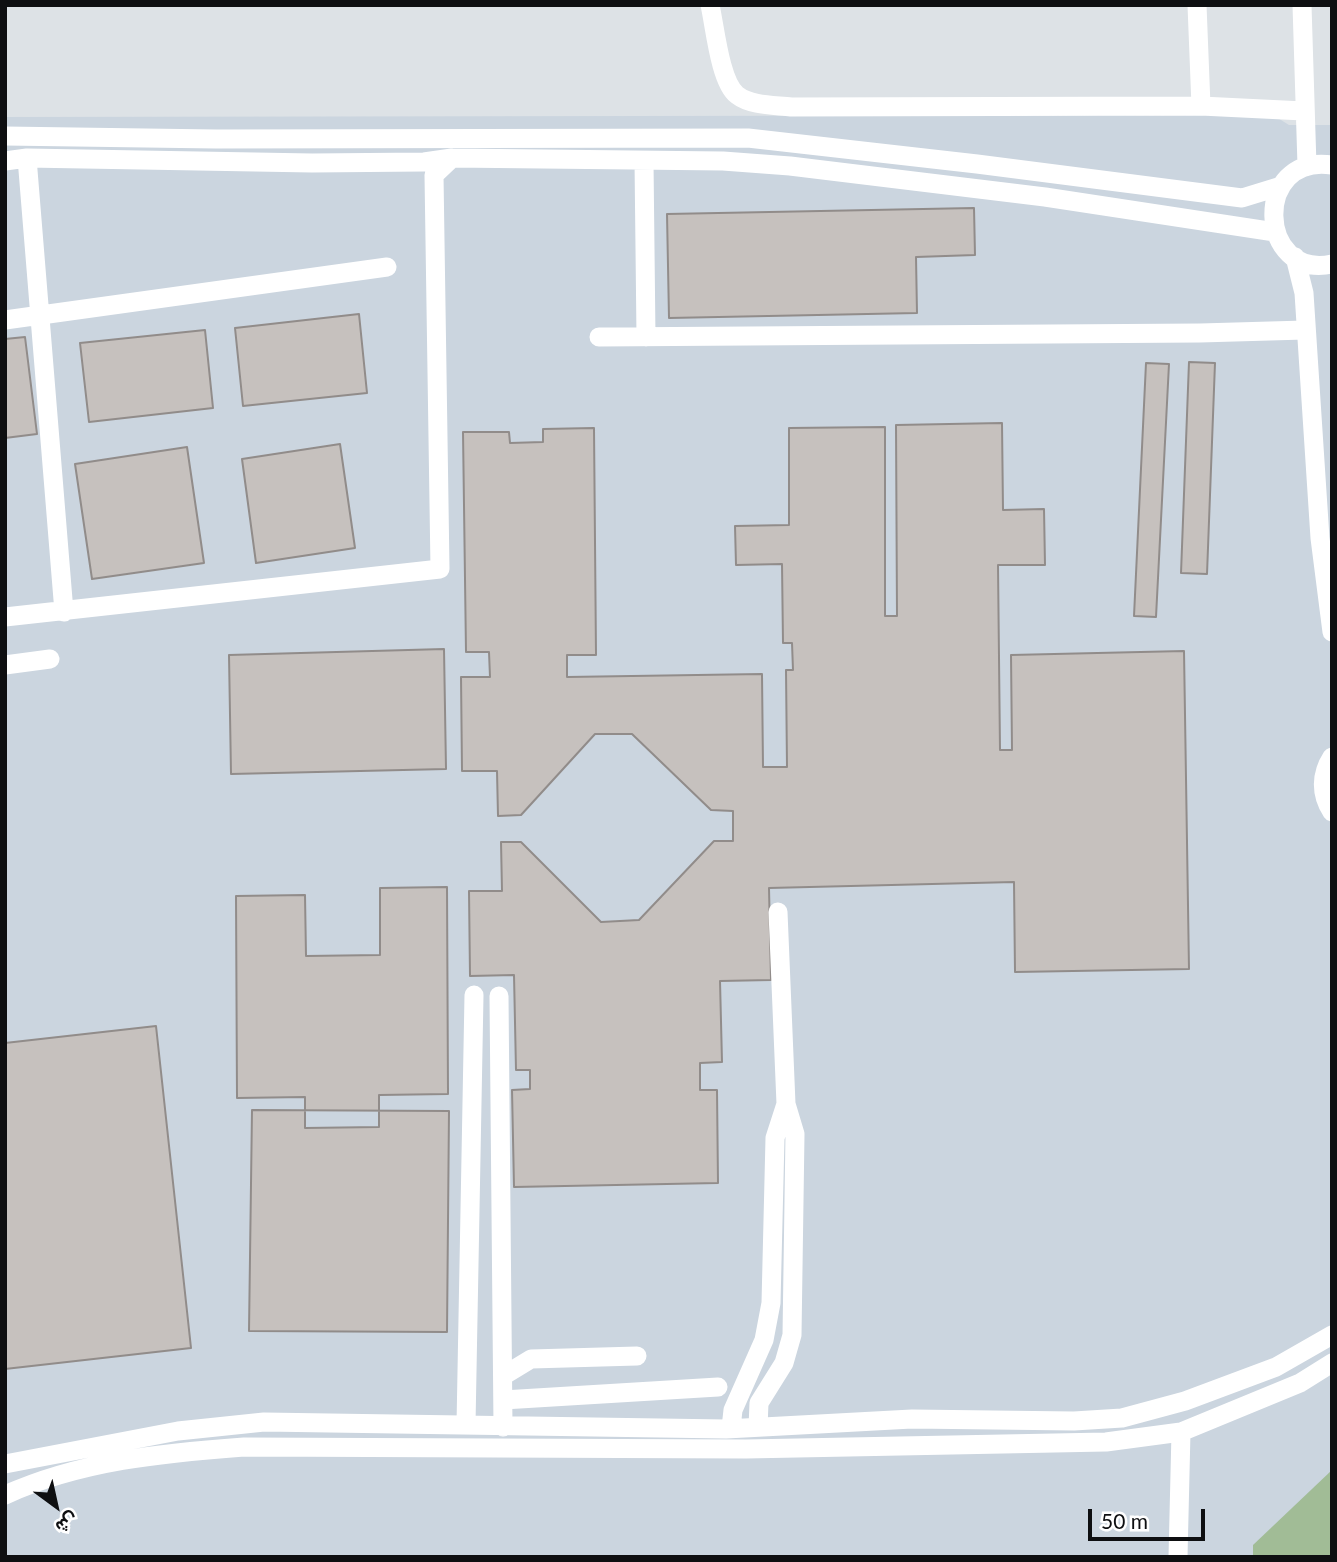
<!DOCTYPE html>
<html>
<head>
<meta charset="utf-8">
<style>
  body { margin:0 }
  #map { position:relative; width:1337px; height:1562px; overflow:hidden; background:#dde2e6; font-family:Lato,Vazirmatn,sans-serif }
  canvas { display:block }
  .frame { position:absolute; inset:0; border:7px solid #0e0f11; pointer-events:none }
  .north { position:absolute; left:21px; top:1471px; width:70px; height:70px; -webkit-text-stroke:5px #fff; paint-order:stroke; rotate:147deg; font-size:19px; font-weight:700; line-height:28px; text-align:center; color:#0e0f11 }
  .north::after { content:''; display:block; margin:auto; width:24px; height:32px; background:#0e0f11; clip-path:polygon(50% 0,100% 100%,50% 72%,0 100%) }
  .scale { position:absolute; left:1088px; top:1509px; width:117px; height:32px; box-sizing:border-box; border:4px solid #0e0f11; border-top:0; padding-left:9px; font-size:21px; line-height:24px; white-space:nowrap; color:#0e0f11; -webkit-text-stroke:5px #fff; paint-order:stroke }
</style>
</head>
<body>
<div id="map">
<canvas width="1337" height="1562"></canvas>
<div class="frame"></div>
<div class="north">ش</div>
<div class="scale">50 m</div>
</div>
<script>
const c = document.querySelector('canvas').getContext('2d');
c.lineJoin = 'round';
function fillPath(path, color) { c.fillStyle = color; c.fill(path, 'evenodd'); }
function strokePath(path, color, width, dash) { c.strokeStyle = color; c.lineWidth = width; c.lineCap = dash ? 'butt' : 'round'; c.setLineDash(dash || []); c.stroke(path); }
fillPath(new Path2D(`
  M1273,115L1289,125H1332V1557H5V117Z`), '#cbd5df');
fillPath(new Path2D(`
  M1332,1470V1557H1253V1545Z`), '#a1bc96');
const building = new Path2D(`
  M974,208L975,255L916,257L917,313L669,318L667,214Z
  M359,314L367,393L243,406L235,328Z
  M205,330L213,408L89,422L80,343Z
  M25,337L37,434L5,438V339Z
  M1189,362L1215,363L1207,574L1181,573Z
  M1146,363L1169,364L1156,617L1134,616Z
  M1002,423L1003,510L1044,509L1045,565H998L1000,750H1012L1011,655L1184,651L1189,969L1015,972L1014,882L769,888L771,980L720,981L722,1062L700,1063V1090H717L718,1183L514,1187L512,1090L530,1089V1070H516L514,975L470,976L469,891H502L501,842H521L601,922L639,920L714,841H733V811L711,810L632,734H595L521,815L498,816L497,771H462L461,677H490L489,652H466L463,432H509L510,443L543,442V429L594,428L596,655H567V677L762,674L763,767H787L786,670H793L792,643H783L782,564L736,565L735,526L789,525V428L885,427V616H897L896,425Z
  M340,444L355,548L256,563L242,459Z
  M187,447L204,563L92,579L75,464Z
  M444,649L446,769L231,774L229,655Z
  M447,887L448,1094L379,1095V1127L305,1128V1097L237,1098L236,896L305,895L306,956L380,955V888Z
  M156,1026L191,1348L5,1369V1043Z
  M252,1110L449,1111L447,1332L249,1331Z`);
fillPath(building, '#c6c1be');
strokePath(building, '#918c8a', 2);
strokePath(new Path2D(`
  M710,5C715,27 720,82 737,95C751,106 775,105 791,107L1201,106L1304,111
  M1197,5L1201,106
  M1302,5L1307,166
  M5,136L216,139L748,138L977,164L1242,198L1281,186
  M27,158L64,612
  M5,161L27,158L312,163L424,162L452,158L723,161L790,166L1045,197L1275,232
  M644,161L646,337
  M1332,165C1252,153 1257,280 1332,264
  M1295,257L1304,293L1320,538L1332,632
  M5,320L387,267
  M599,337L1200,333L1305,330
  M5,617L440,569L434,175L452,158
  M5,665L50,659
  M1332,757C1321,774 1320,794 1332,812
  M778,912L786,1104
  M499,996L503,1427
  M503,1376L531,1359L637,1356
  M503,1400L718,1387
  M466,1425L474,995
  M731,1428L733,1410L764,1340L771,1303L775,1138L786,1104L795,1134L792,1335L784,1363L759,1403L758,1427
  M5,1464L178,1431L264,1422L726,1429L912,1419L1074,1421L1122,1418L1185,1401L1276,1367L1332,1335
  M5,1495C80,1461 163,1453 244,1447L746,1449L1106,1442L1181,1432L1300,1383L1332,1363
  M1178,1557L1181,1432`), '#fff', 19);
</script>
</body>
</html>
